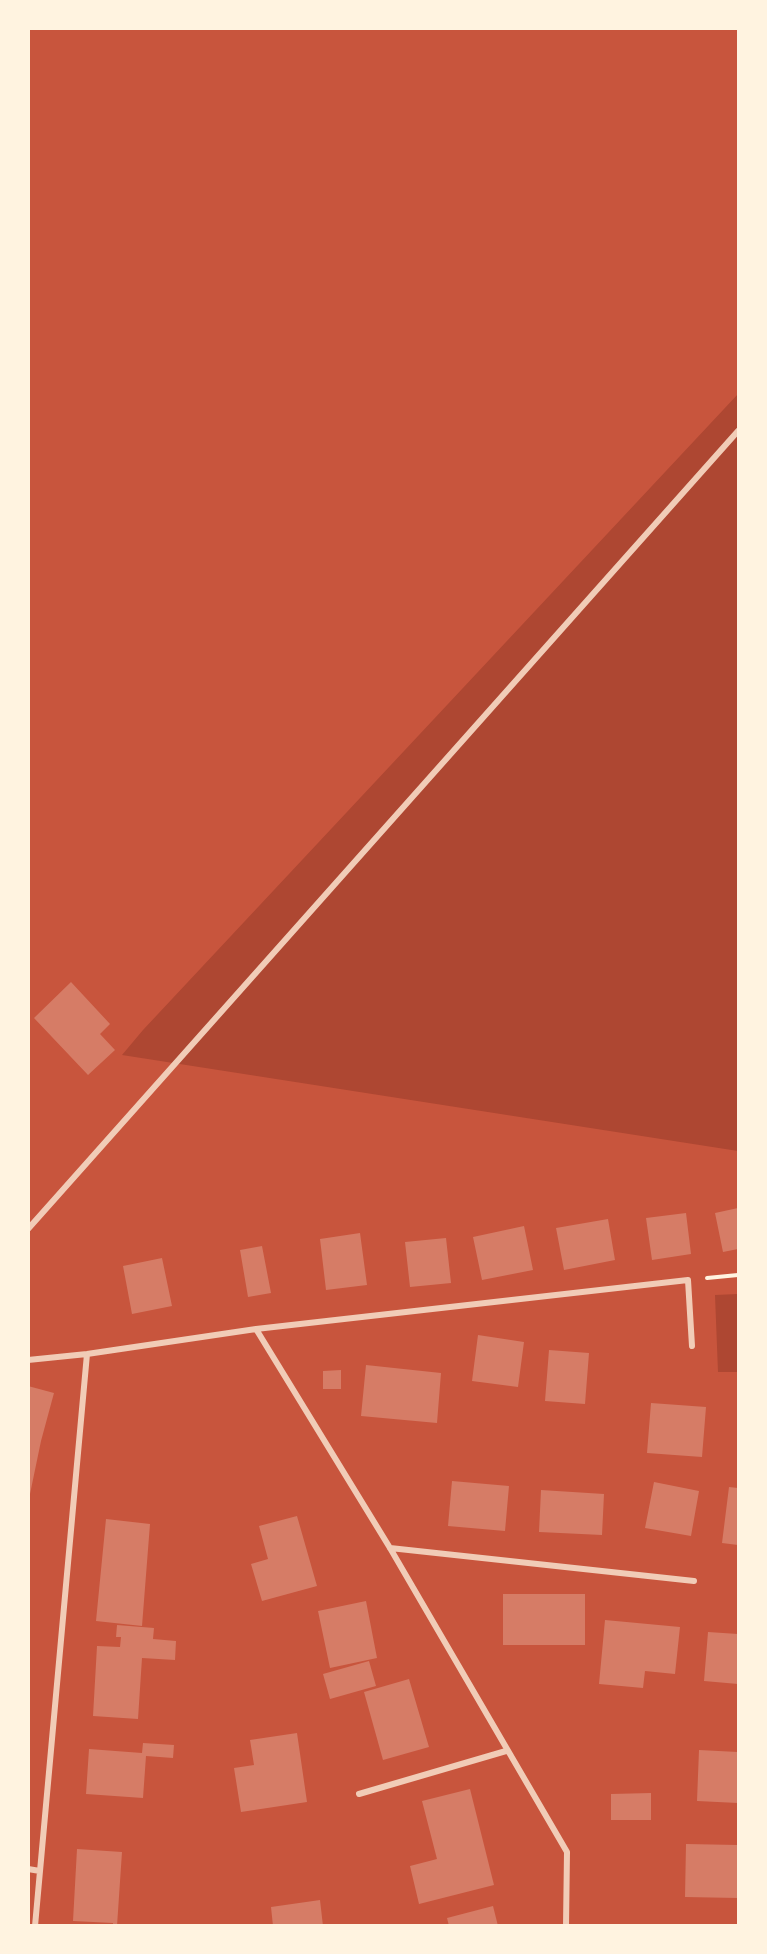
<!DOCTYPE html>
<html>
<head>
<meta charset="utf-8">
<style>
  body { margin:0 }
  #map { position:relative; width:767px; height:1954px; overflow:hidden; background:#c8553d; font-family:"Open Sans",sans-serif }
  canvas { display:block }
  .frame { position:absolute; inset:0; border:30px solid #fff3e0; pointer-events:none }
</style>
</head>
<body>
<div id="map">
<canvas width="767" height="1954"></canvas>
<div class="frame"></div>
</div>
<script>
const c = document.querySelector('canvas').getContext('2d');
c.lineJoin = 'round';
function fillPath(path, color) { c.fillStyle = color; c.fill(path, 'evenodd'); }
function strokePath(path, color, width, dash) { c.strokeStyle = color; c.lineWidth = width; c.lineCap = dash ? 'butt' : 'round'; c.setLineDash(dash || []); c.stroke(path); }
fillPath(new Path2D(`
  M738,394V1151L122,1055L143,1030Z
  M738,1294V1372H718L715,1295Z`), '#ae4732');
fillPath(new Path2D(`
  M71,982L110,1024L100,1034L115,1050L88,1075L34,1018Z
  M738,1208V1249L723,1252L715,1213Z
  M686,1213L691,1254L652,1260L646,1218Z
  M608,1219L615,1260L564,1270L556,1228Z
  M524,1226L533,1270L482,1280L473,1237Z
  M360,1233L367,1285L326,1290L320,1239Z
  M446,1238L451,1283L410,1287L405,1242Z
  M262,1246L271,1293L248,1297L240,1250Z
  M162,1258L172,1306L132,1314L123,1266Z
  M478,1335L524,1342L518,1387L472,1381Z
  M549,1350L589,1353L585,1404L545,1401Z
  M366,1365L441,1373L437,1423L361,1416Z
  M341,1370V1389H323V1371Z
  M28,1386L54,1393L41,1441L30,1494Z
  M651,1403L706,1407L702,1457L647,1453Z
  M452,1481L509,1486L505,1531L448,1526Z
  M654,1482L699,1491L691,1536L645,1528Z
  M729,1487L738,1488V1545L722,1543Z
  M541,1490L604,1494L602,1535L539,1532Z
  M297,1516L317,1586L262,1601L251,1564L268,1559L259,1526Z
  M106,1519L150,1524L142,1626L96,1621Z
  M503,1594H585V1645H503Z
  M366,1601L377,1658L330,1668L318,1611Z
  M605,1620L680,1627L675,1674L645,1671L643,1688L599,1684Z
  M117,1625L154,1628L153,1639L176,1641L175,1660L142,1658L138,1719L93,1716L97,1646L120,1647L121,1637H116Z
  M708,1632L738,1634V1684L704,1681Z
  M369,1661L376,1686L330,1699L323,1674Z
  M409,1679L429,1747L383,1760L364,1692Z
  M297,1733L307,1802L241,1812L234,1768L254,1765L250,1740Z
  M143,1743L174,1745L173,1758L146,1756L143,1798L86,1794L89,1749L142,1753Z
  M699,1750L738,1752V1803L697,1801Z
  M470,1789L494,1885L419,1904L410,1866L437,1859L422,1801Z
  M651,1793V1820H611V1794Z
  M686,1844L738,1845V1898L685,1897Z
  M77,1849L122,1852L117,1926H113V1923L73,1921Z
  M320,1900L323,1926H273L271,1907Z
  M493,1906L498,1926H449L447,1918Z`), '#d67c66');
strokePath(new Path2D(`
  M707,1278L738,1275`), '#fff3e0', 4);
strokePath(new Path2D(`
  M28,1229L738,431
  M256,1329L688,1280L692,1346
  M28,1360L87,1354L256,1329L390,1548L567,1852L566,1926
  M390,1548L694,1581
  M359,1794L506,1751
  M28,1869L40,1871
  M35,1926L87,1354`), '#f1ccb7', 6);
</script>
</body>
</html>
